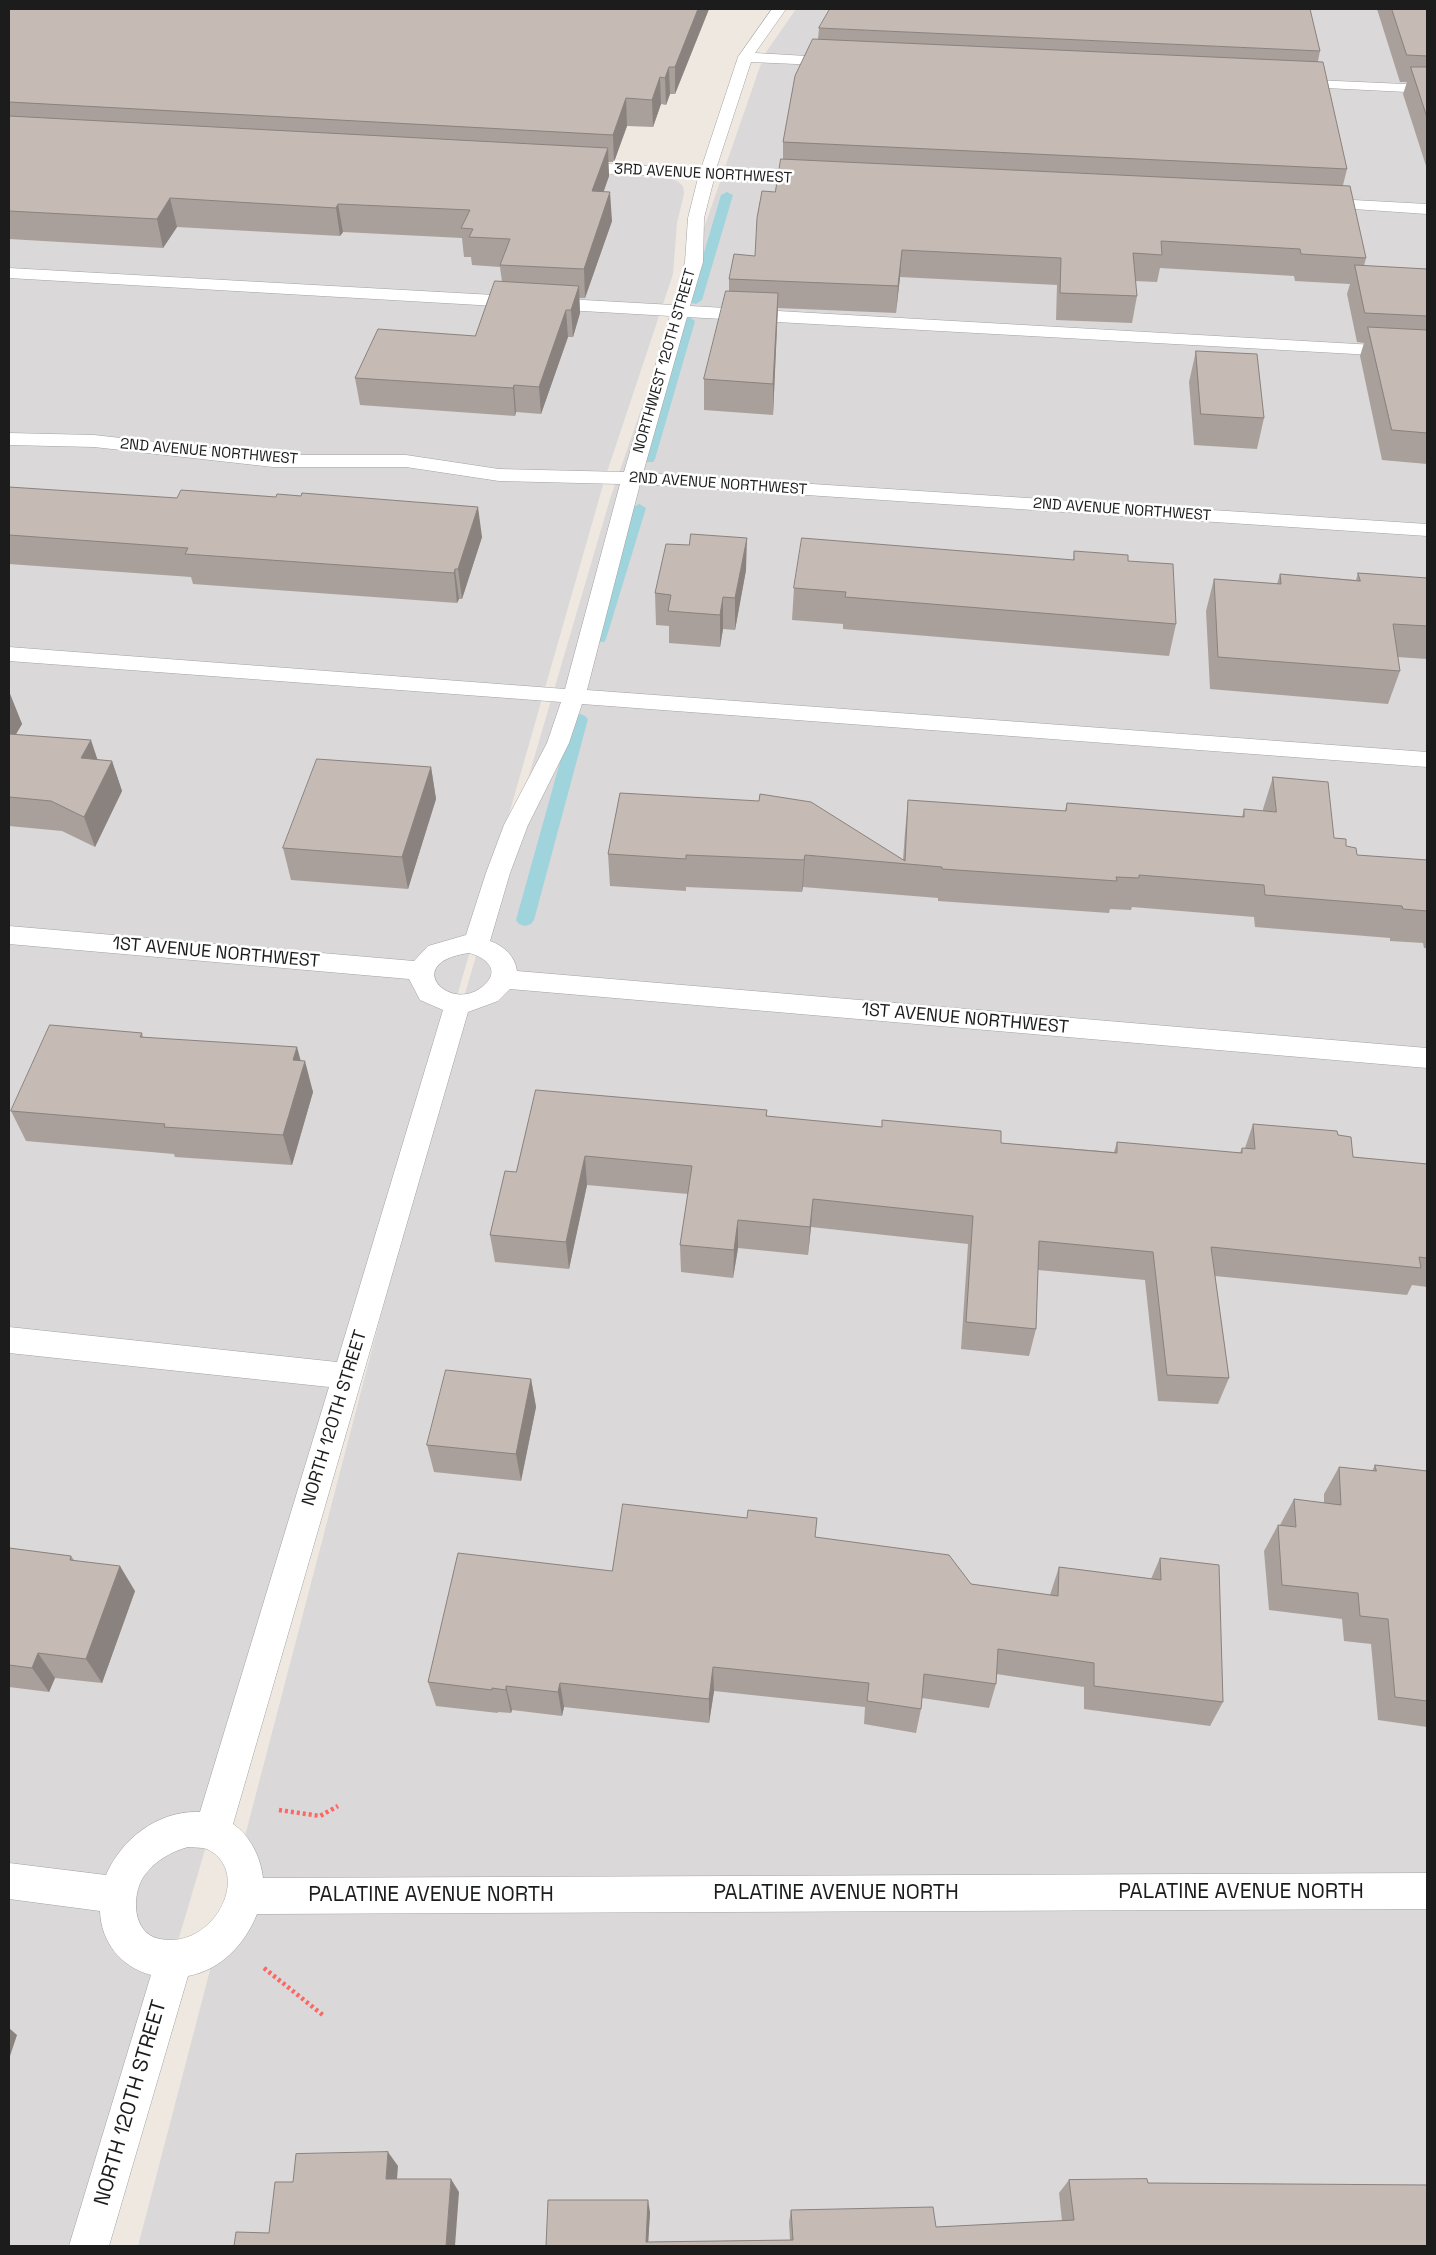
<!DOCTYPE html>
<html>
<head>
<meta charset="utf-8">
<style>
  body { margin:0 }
  #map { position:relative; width:1436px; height:2255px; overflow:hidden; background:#eee8e1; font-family:"Space Grotesk",sans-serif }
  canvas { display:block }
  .frame { position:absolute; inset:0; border:10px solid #1c1c1c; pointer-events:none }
</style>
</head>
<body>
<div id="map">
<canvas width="1436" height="2255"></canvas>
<div class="frame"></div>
</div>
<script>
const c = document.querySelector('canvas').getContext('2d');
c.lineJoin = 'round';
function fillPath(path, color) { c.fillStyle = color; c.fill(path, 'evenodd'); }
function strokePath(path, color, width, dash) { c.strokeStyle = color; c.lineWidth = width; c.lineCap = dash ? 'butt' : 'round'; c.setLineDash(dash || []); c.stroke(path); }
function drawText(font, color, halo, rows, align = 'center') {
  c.font = font + ' "Space Grotesk",sans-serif'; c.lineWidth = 5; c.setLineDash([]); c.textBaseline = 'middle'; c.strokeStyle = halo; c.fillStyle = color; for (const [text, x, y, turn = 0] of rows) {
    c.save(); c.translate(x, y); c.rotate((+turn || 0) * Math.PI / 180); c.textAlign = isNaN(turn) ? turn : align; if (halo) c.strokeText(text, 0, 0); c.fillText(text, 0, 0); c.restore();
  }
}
fillPath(new Path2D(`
  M796,9H1427V2246H138L464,997L610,499L764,55Z
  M9,142L668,178L677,181L683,186L684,194L677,223L673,274L605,478L464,972L88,2246H9Z`), '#dad8d9');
fillPath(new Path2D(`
  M727,192L733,195L702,300L696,304L692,303L690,300L721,195Z
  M689,317L695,321L655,459L653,462H643L641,459L683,321Z
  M639,504L646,508L606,639L604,642H594L592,639L632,508Z
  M580,714L585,716L588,719L534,920L531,924L525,926L519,924L516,920L572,719L575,716Z`), '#9fd4dd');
const minor = new Path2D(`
  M772,9H786L755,53L841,58L848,62L841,66L751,62L716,169L814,174L820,176L822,179L820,182L814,184L714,179L704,218L703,262L690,306L1427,348V358L687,317L643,473L1427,524V536L640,484L587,690L1427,752V767L582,704L569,743L528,825L510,873L490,941C504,946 515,956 517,971L1427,1048V1068L510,989L498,1001L468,1012L233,1824C250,1835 261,1858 263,1878L1427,1873V1909L257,1914C245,1944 221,1970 188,1976L109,2246H69L151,1975C121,1967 101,1942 100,1911L9,1899V1863L106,1875C122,1838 159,1810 200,1812L329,1387L9,1353V1327L337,1362L443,1010L420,1000L409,979L9,944V926L414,961L428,946L466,935L486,873L504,825L547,743L561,702L9,661V647L565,689L620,484L499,481L406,467H273L94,447L9,445V433L94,435L273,455H406L499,469L624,472L670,316L9,278V268L673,305L685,262L688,218L698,178L572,172L566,170L564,167L566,164L572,162L701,169L738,57ZM469,953C482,956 499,967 488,981C456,1020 396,963 469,953ZM188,1847C194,1848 201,1847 207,1849C254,1872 214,1950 160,1939C132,1934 131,1895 144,1876C155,1861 170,1852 188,1847Z
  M1291,79L1427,85V93L1286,86L1284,83L1286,80Z
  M1316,198L1427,204V214L1310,206L1308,203L1310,200Z`);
strokePath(minor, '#a3a3a3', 1);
strokePath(new Path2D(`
  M279,1810L320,1816L338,1806
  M264,1968L324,2016`), '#fd6662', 4.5, [3, 3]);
fillPath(minor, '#fff');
fillPath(new Path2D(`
  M9,9H709L675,94H670L666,105L661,104L653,127L627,126L614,162H608L609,176L603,192L612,221L585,298H579L580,313L573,337H568L541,414L516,412L515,416L360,405L355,378L475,336L502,282L500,267L472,265L471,257H464L462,238L343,232L340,236L177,227L163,248L9,239Z
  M1377,9H1427V169L1403,94L1407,82H1400Z
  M819,28L1320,51L1318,61L1347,169L1343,185L1366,258L1364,266L1427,269V464L1382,460L1360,356L1364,343L1357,342L1347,294L1350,284L1295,281L1294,276L1160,268L1157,282L1135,281L1137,296L1132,323L1056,320L1057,285L900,277L896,313L778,308L773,415L704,410V379L729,291V279L755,256L775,192L783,159V142L818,39Z
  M1196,351L1264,418L1257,449L1194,445L1189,382Z
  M9,487L482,537L462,599H459L457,603L193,584L191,577L9,564Z
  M1074,551L1128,561L1176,624L1169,656L843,629V624L792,620L794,588L1073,560Z
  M746,570L735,630L723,629L720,647L669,643V626L656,625L655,593Z
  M1358,573L1427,578V659L1397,657L1400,671L1388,704L1210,689L1206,611L1214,579L1277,584L1280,574L1356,580Z
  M9,694H10L22,724L16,734L97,760L112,761L122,791L95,847L62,831L9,826Z
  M431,767L436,799L408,889L291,880L283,848Z
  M1273,777L1334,838L1357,855L1427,860V948H1424L1423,943L1390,941V938L1255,927L1254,917L1132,907L1131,910L1110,909L1109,913L938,901V898L803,887L802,892L686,887V891L610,886L608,854L620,793L903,860L905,832L908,800L1065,811L1067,803L1242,817L1244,809L1263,811V809Z
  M142,1033L143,1037L301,1060L313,1092L292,1165L175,1157L174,1154L26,1141L11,1111Z
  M767,1110V1116L1001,1143L1114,1152L1117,1142L1240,1153L1242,1148H1245L1253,1124L1338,1135L1353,1157L1427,1164V1287L1412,1285L1407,1295L1215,1276L1229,1378L1218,1404L1158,1401L1145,1280L1038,1270L1036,1329L1029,1356L961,1349L968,1244L811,1227L808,1255L738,1248L733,1278L681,1272L680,1245L688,1194L587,1185L569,1269L495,1262L490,1235L516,1172Z
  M531,1379L536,1407L521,1481L434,1472L427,1445Z
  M1375,1465L1427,1471V1727L1378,1720L1371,1644L1344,1641L1342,1619L1269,1610L1264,1551L1278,1525H1280L1294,1499L1324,1503V1494L1339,1467L1372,1471Z
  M815,1537L971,1584L1050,1595L1059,1567L1151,1579L1160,1558L1223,1702L1210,1726L1084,1709V1687L996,1674V1684L989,1708L922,1698L921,1709L916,1733L864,1724L865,1707L714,1691L709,1723L564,1707L562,1716L512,1710L511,1713L498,1712V1713L436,1706L428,1682L612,1571Z
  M9,1548L71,1556L74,1560L135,1591L102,1683L55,1678L49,1692L9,1687Z
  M1069,2180L1148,2183L1427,2246H546L650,2212L648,2242L790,2240L789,2222L791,2210L936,2227L1062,2221L1059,2193Z`), '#a9a09b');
fillPath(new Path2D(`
  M698,9H709L675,94V67Z
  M669,67L670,94L666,105L665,78Z
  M660,77L661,104L653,127L652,100Z
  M626,98L627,126L614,162L613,135Z
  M608,148L609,176L594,220L592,191Z
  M610,192L612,221L585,298L584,269Z
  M170,198L177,227L163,248L157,219Z
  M338,204L343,232L340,236L336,208Z
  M902,250L900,277L896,313L898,286Z
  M579,286L580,313L573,337L571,310Z
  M778,293L777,324L773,415V384Z
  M566,310L568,337L541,414L539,387Z
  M514,385L516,412L515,416L513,388Z
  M478,507L482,537L462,599L458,569Z
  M747,538L746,570L735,630V598Z
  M455,569L459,599L457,603L454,573Z
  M723,597V629L720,647V615Z
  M10,694L22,724L9,746V697Z
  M91,740L101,770L81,758Z
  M112,761L122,791L95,847L84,817Z
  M431,767L436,799L408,889L402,857Z
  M805,855L803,887L802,892L804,860Z
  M297,1047L303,1069L305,1061L313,1092L292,1165L283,1135L293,1060Z
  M585,1156L587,1185L569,1269L566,1242Z
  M813,1199L811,1227L808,1255L810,1227Z
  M738,1220V1248L733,1278L734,1250Z
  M531,1379L536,1407L521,1481L516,1454Z
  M120,1566L135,1591L102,1683L86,1659Z
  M38,1653L55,1678L49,1692L32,1668Z
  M713,1667L714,1691L709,1723V1699Z
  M560,1683L564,1707L562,1716L558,1692Z
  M506,1686L512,1710L511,1713L506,1690Z
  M9,2028L17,2035L9,2059Z
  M388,2152L398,2166L396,2192L386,2179Z
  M451,2179L459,2192L455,2246H446Z
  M648,2200L650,2212L648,2246L646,2242Z`), '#8a827e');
const building = new Path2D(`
  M9,9H698L675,67H669L665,78L660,77L652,100L626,98L613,135L9,102Z
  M830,9H1310L1320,51L819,28Z
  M1392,9H1427V56L1407,55Z
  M813,39L1323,62L1347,169L783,142L795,76Z
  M1411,67H1427V117Z
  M9,116L608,148L592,191L610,192L584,269L500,265L510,239L469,237L473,229L461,228L470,210L338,204L336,208L170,198L157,219L9,211Z
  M781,159L1350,186L1366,258L1301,254L1300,249L1161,241L1162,255L1133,253L1137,296L1060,293L1061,258L902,250L898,286L729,279L734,254L755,256L757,218L762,191L775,192Z
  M1355,265L1427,269V316L1365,313Z
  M495,281L579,286L571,310H566L539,387L514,385L513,388L355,378L378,329L475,336Z
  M726,291L778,293L773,384L704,379Z
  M1368,327L1427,330V433L1392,430Z
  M1196,351L1257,354L1264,418L1201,414Z
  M9,487L177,498L181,490L276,497L277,494L301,496L302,493L478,507L458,569H455L454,573L185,554L188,548L9,535Z
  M691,534L747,538L735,598L723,597L720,615L668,611L671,595L655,593L666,544L689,545Z
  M802,538L1074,560V551L1128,555V561L1173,564L1176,624L845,597L846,592L794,588Z
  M1358,573L1427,578V626L1393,624L1400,671L1218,657L1214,579L1281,584L1280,574L1360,581Z
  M9,734L91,740L81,758L112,761L84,817L51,801L9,797Z
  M317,759L431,767L402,857L283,848Z
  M1273,777L1328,782L1334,838L1346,839V846L1356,848L1357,855L1427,860V911L1403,909L1402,906L1265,895L1264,885L1139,875V878L1116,877L1117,881L942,869V867L805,855L804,860L686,855V859L608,854L620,793L759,801L760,794L811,802L905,861L908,800L1066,811L1067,803L1244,817V809L1276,812Z
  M50,1025L142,1033L140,1037L297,1047L293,1060L305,1061L283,1135L164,1127L165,1124L11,1111Z
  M536,1090L767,1110L766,1116L882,1127V1120L1001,1131V1143L1117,1153V1142L1242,1153V1148L1255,1149L1253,1124L1337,1131L1338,1135L1351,1137L1353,1157L1427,1164V1258L1419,1257L1421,1268L1211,1247L1229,1378L1167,1375L1153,1252L1039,1241L1036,1329L966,1322L973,1216L813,1199L810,1227L738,1220L734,1250L680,1245L692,1166L585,1156L566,1242L490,1235L505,1171L516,1172Z
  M446,1370L531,1379L516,1454L427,1445Z
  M1375,1465L1427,1471V1701L1395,1697L1388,1619L1360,1616L1358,1593L1282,1585L1278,1525L1296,1527L1294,1499L1341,1505L1339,1467L1376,1471Z
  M623,1504L747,1518L748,1510L817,1518L815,1537L949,1555L971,1584L1058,1596L1059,1567L1161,1580L1160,1558L1219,1565L1223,1702L1094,1686V1663L998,1649L996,1684L924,1674L921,1709L867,1701L869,1683L713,1667L709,1699L560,1683L558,1692L506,1686V1690L492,1688V1690L428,1682L458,1553L612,1571Z
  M9,1548L71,1556L70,1560L120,1566L86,1659L38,1653L32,1668L9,1665Z
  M388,2152L386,2179H451L446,2246H234L236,2232L269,2233L275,2182H293L296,2154Z
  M1147,2179L1148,2183L1427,2185V2246H546L548,2200H648L646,2242L793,2240L791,2210L933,2207L936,2227L1074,2220L1069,2180Z`);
fillPath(building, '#c5bab4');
strokePath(building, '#8a827e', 1);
drawText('15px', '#1c1c1c', '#fff', [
  ["3RD AVENUE NORTHWEST",703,174,3],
  ["NORTHWEST 120TH STREET",665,361,-74],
  ["2ND AVENUE NORTHWEST",209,452,5],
  ["2ND AVENUE NORTHWEST",718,484,4],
  ["2ND AVENUE NORTHWEST",1122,510,4]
]);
drawText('18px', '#1c1c1c', '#fff', [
  ["1ST AVENUE NORTHWEST",216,953,5],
  ["1ST AVENUE NORTHWEST",965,1019,5],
  ["NORTH 120TH STREET",335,1418,-73]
]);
drawText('21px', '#1c1c1c', '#fff', [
  ["PALATINE AVENUE NORTH",1241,1892],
  ["PALATINE AVENUE NORTH",836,1893],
  ["PALATINE AVENUE NORTH",431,1895],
  ["NORTH 120TH STREET",131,2103,-74]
]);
</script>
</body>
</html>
